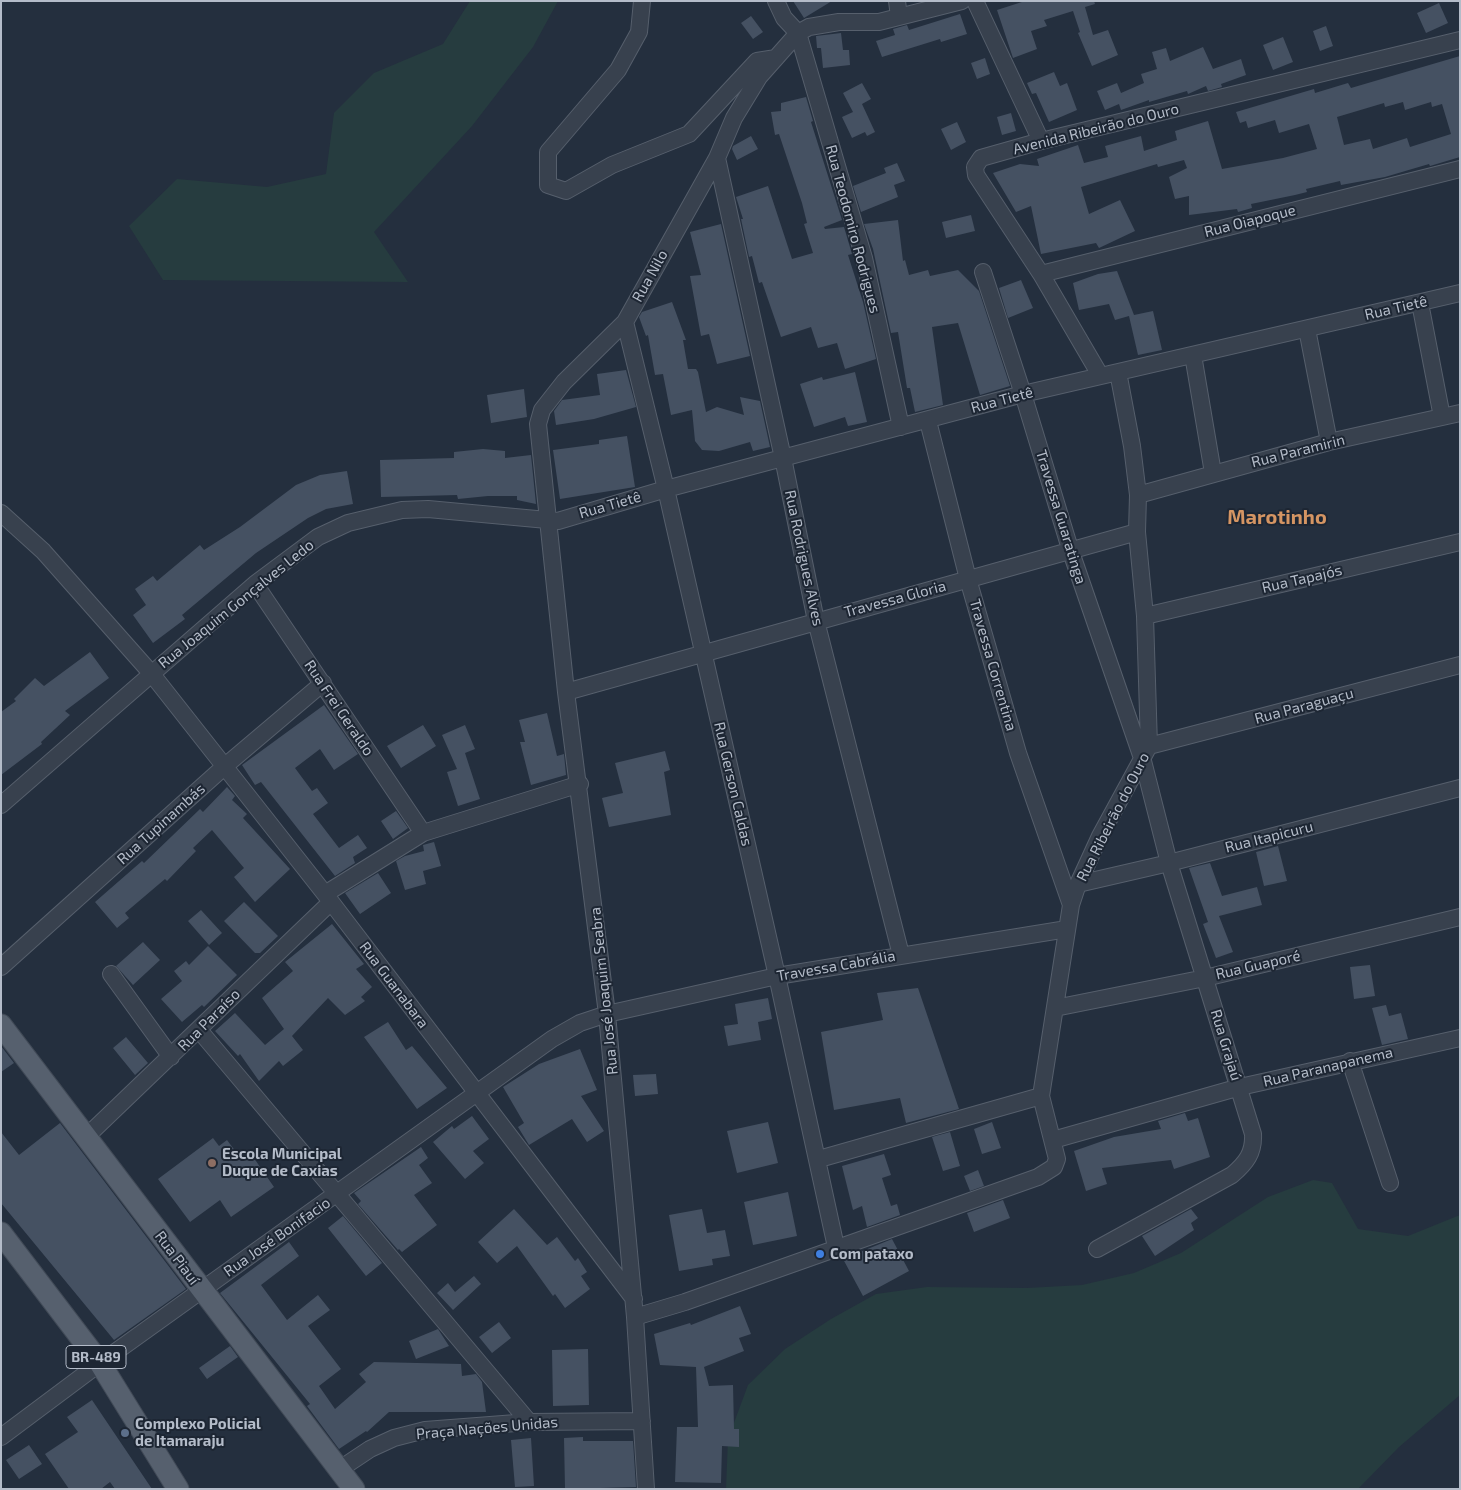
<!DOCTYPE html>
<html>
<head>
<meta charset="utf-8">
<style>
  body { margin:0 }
  #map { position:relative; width:1461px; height:1490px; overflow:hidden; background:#242f3e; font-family:"Exo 2",sans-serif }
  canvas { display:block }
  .frame { position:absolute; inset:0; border:2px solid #b4bcc9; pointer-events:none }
</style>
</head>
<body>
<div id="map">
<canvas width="1461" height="1490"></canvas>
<div class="frame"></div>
</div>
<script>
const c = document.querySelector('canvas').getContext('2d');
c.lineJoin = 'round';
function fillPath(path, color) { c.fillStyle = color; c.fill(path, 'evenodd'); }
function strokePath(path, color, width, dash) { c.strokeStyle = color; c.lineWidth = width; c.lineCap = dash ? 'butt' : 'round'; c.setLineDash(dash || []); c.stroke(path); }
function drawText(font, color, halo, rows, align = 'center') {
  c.font = font + ' "Exo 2",sans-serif'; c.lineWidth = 4; c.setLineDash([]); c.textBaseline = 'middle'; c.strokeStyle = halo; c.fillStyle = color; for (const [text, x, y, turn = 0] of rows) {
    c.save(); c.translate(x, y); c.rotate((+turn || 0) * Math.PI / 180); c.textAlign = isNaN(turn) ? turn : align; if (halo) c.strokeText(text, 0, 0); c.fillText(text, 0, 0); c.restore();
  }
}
fillPath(new Path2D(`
  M470,1H558L533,47L472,126L374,232L408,282L163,280L129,226L177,179L267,187L326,174L334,113L374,73L443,44Z
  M1313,1180L1332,1183L1358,1229L1408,1236L1460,1215V1395L1399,1447L1358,1489H726L728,1439L748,1385L785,1349L831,1319L876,1294L927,1287L1027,1288L1082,1285L1134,1273L1181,1253L1268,1197Z`), '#263c3f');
fillPath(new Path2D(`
  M793,1H832L804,18Z
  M1025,1H1094L1095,4L1085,7L1093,35L1108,30L1118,55L1092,66L1078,33L1080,32L1073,11L1044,20L1047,26L1031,31L1037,49L1013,58L997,10Z
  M1439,3L1448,23L1426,33L1417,13Z
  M960,14L967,34L941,42L940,39L882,57L876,41L895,35L893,29L907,25L909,30Z
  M751,16L763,32L753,39L741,23Z
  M1326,26L1333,46L1320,51L1313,31Z
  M841,33L843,50H849L850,65L823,68L821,48H817L816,36Z
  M1283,37L1293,62L1273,70L1263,45Z
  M1203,47L1213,69L1241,59L1246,75L1221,84L1222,87L1208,91L1206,86L1188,94L1187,91L1149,102V100L1121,110L1119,104L1105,110L1097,91L1117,83L1121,93L1144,83L1141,74L1157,69L1152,52L1166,48L1170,61Z
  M1460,56V157L1430,166L1429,164L1385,177L1341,185L1340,181L1306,189L1307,192L1295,195L1251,204L1252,208L1238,212L1237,209L1189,215V196L1175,199L1169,177L1187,168L1184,160L1158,167L1157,164L1081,187L1089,214L1120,200L1135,231L1099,248L1096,243L1041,254L1031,206L1016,212L993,173L1020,164L1039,166L1037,159L1078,145L1084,163L1108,157L1105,146L1141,136L1144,151L1177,140L1175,131L1208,121L1222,169L1283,158L1317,149L1309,124L1279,133L1275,120L1248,128L1246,121L1240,123L1236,112L1314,89L1315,93L1348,83L1351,88ZM1403,102L1405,110L1431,102L1432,107L1442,104L1451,134L1410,147L1407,138L1373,149L1370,139L1344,145L1337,117L1384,103L1385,107Z
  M985,58L990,74L977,79L971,63Z
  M1054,72L1060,86L1067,83L1077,110L1049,122L1036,93L1032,94L1027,83Z
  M862,83L871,99L862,104L875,132L867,136L865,132L852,138L842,117L853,112L843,93Z
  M806,97L813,121L811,122L842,220L824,227L825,229L844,227L852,254L848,255L863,302L876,359L845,369L837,343L818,348L811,327L781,337L762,282L759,283L752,256L749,257L741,219H743L736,197L768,186L792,259L813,253L804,224L807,223L802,203L779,134L775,135L771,112L781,111V103Z
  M1011,113L1016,131L1002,135L997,117Z
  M957,122L966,142L951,150L941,129Z
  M751,136L758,149L737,160L732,149L733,146Z
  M897,163L905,181L894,185L898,197L861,212L853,186L886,173L884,168Z
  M971,215L975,231L946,238L942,222Z
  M898,220L903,261L905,260L909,275L928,270L930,276L958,270L979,291L1010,386L980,395L958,323L932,327L943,405L915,412L910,388H907L898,332L891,333L873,249L864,224Z
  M721,224L750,356L717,364L709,334L701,336L690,276L701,275L690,232Z
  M1117,271L1134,315L1153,311L1162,350L1138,355L1129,316L1115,320L1109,304L1079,310L1073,283L1098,274Z
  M1021,280L1033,308L1008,318L999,288Z
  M672,302L686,340H683L688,369H696L698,372L706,412L717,407L744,415L740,397L760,401L770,447L753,451L750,442L719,451L702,450L695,441L692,410L671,415L663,374L655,375L648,335L646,336L639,317L642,312Z
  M626,370L636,407L594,419L556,425L554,411L562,400L600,395L597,374Z
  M855,372L867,422L848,426L845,417L814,427L800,384L822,377L823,380Z
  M524,389L527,417L491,423L487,395Z
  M627,436L635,487L560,499L553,450L599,444V440Z
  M483,449L505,451V458L531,455L536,504L517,500V496H488L458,499L457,495L381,497L380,460L454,458V452Z
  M347,471L353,504L326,509L308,518L256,553L182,615L185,619L153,643L133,615L146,605L135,589L153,576L157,581L200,545L204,550L240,527L296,485L320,475Z
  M90,652L109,678L65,711L70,715L41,742L42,744L1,775V712L16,701L14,699L35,678L44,686Z
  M324,705L358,754L334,770L320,749L295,768L312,791L317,788L328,803L313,814L339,848L358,835L367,848L353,857L355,863L335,876L261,782L255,785L242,765Z
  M547,713L557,756L564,754L566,775L531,785L520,742H525L519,720Z
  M423,725L436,746L401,768L387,746Z
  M465,725L475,749L465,753L480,799L458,806L447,772L457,769L442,735Z
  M665,751L670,770L664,772L671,815L609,827L602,798L623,793L615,763Z
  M227,787L235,796L232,800L247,814L243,818L290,869L255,902L234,877L244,868L212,830L193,848L196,851L167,881L165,879L125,913L129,918L117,928L95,902L142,861L144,863L200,809L203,812Z
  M396,811L408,828L393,839L381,821Z
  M434,842L441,866L423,871L426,884L405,890L396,861L405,856L424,851L423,845Z
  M1278,846L1287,881L1264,886L1256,852Z
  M1210,863L1222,896L1257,887L1262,905L1219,916L1233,952L1216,958L1203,924L1208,922L1189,868Z
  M378,873L391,893L360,914L345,893Z
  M244,902L278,936L260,953H255L224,921Z
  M201,910L222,933L209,945L188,921Z
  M332,924L364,964L356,969L372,987L361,997L365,1001L345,1015L328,998L292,1036L303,1050L283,1066L279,1061L259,1081L240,1054L238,1056L215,1031L235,1013L265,1045L284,1029L262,998L293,971L285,962Z
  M143,942L160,960L133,985L116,966Z
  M208,946L237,975L204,1007L202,1005L182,1022L161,999L182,981L174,971L186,961L189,965Z
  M1370,965L1375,996L1354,999L1350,967Z
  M918,988L959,1109L906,1123L900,1098L834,1110L821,1032L883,1020L877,993Z
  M768,998L772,1019L758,1022L761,1040L728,1046L724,1026L738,1024L735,1004Z
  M1386,1005L1389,1016L1401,1013L1408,1039L1382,1045L1372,1008Z
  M388,1022L406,1050L412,1046L447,1088L417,1109L364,1037Z
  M126,1037L148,1063L135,1075L113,1048Z
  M1,1046L14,1063L1,1072Z
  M580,1049L597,1090L581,1096L604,1131L587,1142L572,1119L529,1145L518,1127L524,1123L503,1087L539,1064Z
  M656,1074L658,1094L635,1096L633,1075Z
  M1185,1113L1188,1121L1198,1118L1210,1157L1174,1169L1171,1160L1102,1168L1107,1184L1086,1191L1074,1151L1114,1137L1161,1129L1158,1121Z
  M472,1116L489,1139L473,1151L484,1163L465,1179L433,1142L452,1126L454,1129Z
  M768,1122L778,1163L737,1173L727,1131Z
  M992,1122L1001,1148L982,1154L974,1129Z
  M60,1123L186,1289L114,1340L1,1203V1132L19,1155Z
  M950,1132L960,1166L943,1171L932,1137Z
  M213,1138L219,1146L227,1140L239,1156L249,1151L274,1187L231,1217L220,1200L190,1222L158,1179Z
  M421,1147L428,1158L419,1165L432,1183L414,1195L437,1225L402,1252L399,1249L398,1250L358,1204L361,1201L354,1193Z
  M884,1154L891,1175L882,1178L891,1206L897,1204L900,1215L867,1227L862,1206L853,1210L842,1166Z
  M978,1170L984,1186L970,1191L964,1176Z
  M788,1192L797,1236L753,1245L744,1202Z
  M1003,1200L1010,1218L974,1232L967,1213Z
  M514,1209L547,1245L557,1237L575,1261L578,1258L587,1272L581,1276L590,1289L565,1308L555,1294L553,1296L517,1246L497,1263L478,1242Z
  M702,1209L707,1233L725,1230L730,1256L712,1259L713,1265L679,1271L669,1215Z
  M1191,1209L1198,1218L1191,1223L1194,1230L1155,1256L1142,1236Z
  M343,1216L382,1263L366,1276L328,1228Z
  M892,1239L909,1271L863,1296L843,1259Z
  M289,1242L299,1256L261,1285L287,1320L318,1295L330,1310L308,1326L341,1369L319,1386L335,1409L366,1382L359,1374L374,1362L461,1364L462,1376L476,1374L482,1382L486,1412H389L367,1432L366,1431L339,1449L307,1406L310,1404L220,1293Z
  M474,1276L481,1284L453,1310L437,1293L448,1283L455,1292Z
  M740,1306L751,1334L739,1338L744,1351L704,1367L709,1386L733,1385L734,1429H739V1447L722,1446L721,1483L675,1482L677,1427H698L696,1367L660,1365L654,1334L690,1323L691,1325Z
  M499,1322L511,1338L492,1353L479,1337Z
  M438,1329L449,1346L416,1359L409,1341Z
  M230,1346L238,1357L207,1379L199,1368Z
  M588,1349L589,1405L553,1406L552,1350Z
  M92,1400L152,1489H115L110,1482L101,1489H69L45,1454L78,1432L67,1417Z
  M583,1437V1441H633L636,1487L565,1489L564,1438Z
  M531,1438L534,1486L515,1487L511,1440Z
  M29,1445L42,1464L19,1479L6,1460Z`), '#455162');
const minor = new Path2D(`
  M642,1L639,32L618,70L548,152V185L566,191L612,165L689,134L757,61L776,58
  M776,1L784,18L798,33L864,258L901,427
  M897,1L899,17
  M975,1L1041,141
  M717,158L783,458L816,621L901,955
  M983,272L1023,394L1071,552L1143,761L1169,863L1253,1134C1254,1153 1246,1163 1232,1175L1097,1249
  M1041,274L1460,169
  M1420,303L1442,417
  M625,322L666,489L777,976L836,1247
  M1307,329L1329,442
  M1193,355L1213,473
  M1100,375L1041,274L976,175L975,167L981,158L1041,141L1460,40
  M928,421L968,579L1018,753L1071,905
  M1138,495L1329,442L1460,413
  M1,513L43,551L151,673L325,894L634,1299
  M255,584L423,833
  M1145,616L1460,542
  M566,692L1137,532
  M1149,746L1460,665
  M1,805L255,584L318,537L348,523L402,510L428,509L558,521L666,489L1023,394L1460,293
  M1078,884L1169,863L1460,788
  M325,894L423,833L580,784
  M1,967L225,766L323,683
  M111,974L171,1057
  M1055,1008L1205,978L1460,917
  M199,1030L529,1422
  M1350,1061L1390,1183
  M86,1137L331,902
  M1053,1140L1240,1087L1460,1038
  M819,1159L1041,1096
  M635,1317L685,1302L1038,1177L1054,1167L1057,1159L1041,1096L1071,905L1078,884L1100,836L1149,746L1145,616L1137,532L1138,495L1132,446L1118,372
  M1,1437L100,1363L552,1039L580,1023L607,1014L777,976L1067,929
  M340,1469L370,1449L394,1438L425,1430L529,1422L642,1421
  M646,1489L635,1317L607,1014L566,692L538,424L542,410L564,382L625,322L717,158L734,118L759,77L798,33L809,27L839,22H879L962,1`);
const major = new Path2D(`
  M1,1025L354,1489
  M1,1233L100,1363L178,1489`);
strokePath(minor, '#565f6c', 18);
strokePath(major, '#414a57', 23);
strokePath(minor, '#38414e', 16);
strokePath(major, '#56606e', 21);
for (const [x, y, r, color] of [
  [212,1163,5,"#8d6e63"],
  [820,1254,5,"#3f7fe0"],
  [125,1433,5,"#5c6f8a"]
]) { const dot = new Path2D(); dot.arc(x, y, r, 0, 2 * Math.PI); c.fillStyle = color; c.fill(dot); strokePath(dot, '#1d2633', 2); }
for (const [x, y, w] of [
  [96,1357,60]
]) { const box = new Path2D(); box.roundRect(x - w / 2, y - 11.5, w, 23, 4); c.fillStyle = '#1d2633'; c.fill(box); strokePath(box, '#b4bcc9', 1); }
drawText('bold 14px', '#b4bcc9', null, [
  ["BR-489",96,1357]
]);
drawText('15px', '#b4bcc9', '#1d2633', [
  ["Avenida Ribeirão do Ouro",1096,129,-14],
  ["Rua Oiapoque",1250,221,-14],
  ["Rua Teodomiro Rodrigues",853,229,75],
  ["Rua Nilo",650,276,-61],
  ["Rua Tietê",1396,308,-13],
  ["Rua Tietê",1002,400,-15],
  ["Rua Paramirin",1298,451,-14],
  ["Rua Tietê",610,505,-16],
  ["Travessa Guaratinga",1061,517,73],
  ["Rua Rodrigues Alves",804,558,78],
  ["Rua Tapajós",1302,579,-13],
  ["Travessa Gloria",895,599,-15],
  ["Rua Joaquim Gonçalves Ledo",236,604,-39],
  ["Travessa Correntina",993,665,74],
  ["Rua Paraguaçu",1304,706,-15],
  ["Rua Frei Geraldo",339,708,56],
  ["Rua Gerson Caldas",733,784,77],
  ["Rua Ribeirão do Ouro",1113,817,-63],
  ["Rua Tupinambás",161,824,-42],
  ["Rua Itapicuru",1269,837,-14],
  ["Rua Guaporé",1258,965,-13],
  ["Travessa Cabrália",836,966,-10],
  ["Rua Guanabara",394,985,53],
  ["Rua José Joaquim Seabra",604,991,-96],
  ["Rua Paraíso",209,1020,-45],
  ["Rua Grajaú",1226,1045,73],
  ["Rua Paranapanema",1328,1067,-13],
  ["Rua José Bonifacio",277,1237,-35],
  ["Rua Piauí",177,1258,53],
  ["Praça Nações Unidas",487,1428,-5]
]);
drawText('bold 15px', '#b4bcc9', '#1d2633', [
  ["Escola Municipal",222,1154],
  ["Duque de Caxias",222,1171],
  ["Com pataxo",830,1254],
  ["Complexo Policial",135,1424],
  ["de Itamaraju",135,1441]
], 'left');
drawText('bold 20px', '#d59563', '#1d2633', [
  ["Marotinho",1277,517]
]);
</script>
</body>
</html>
